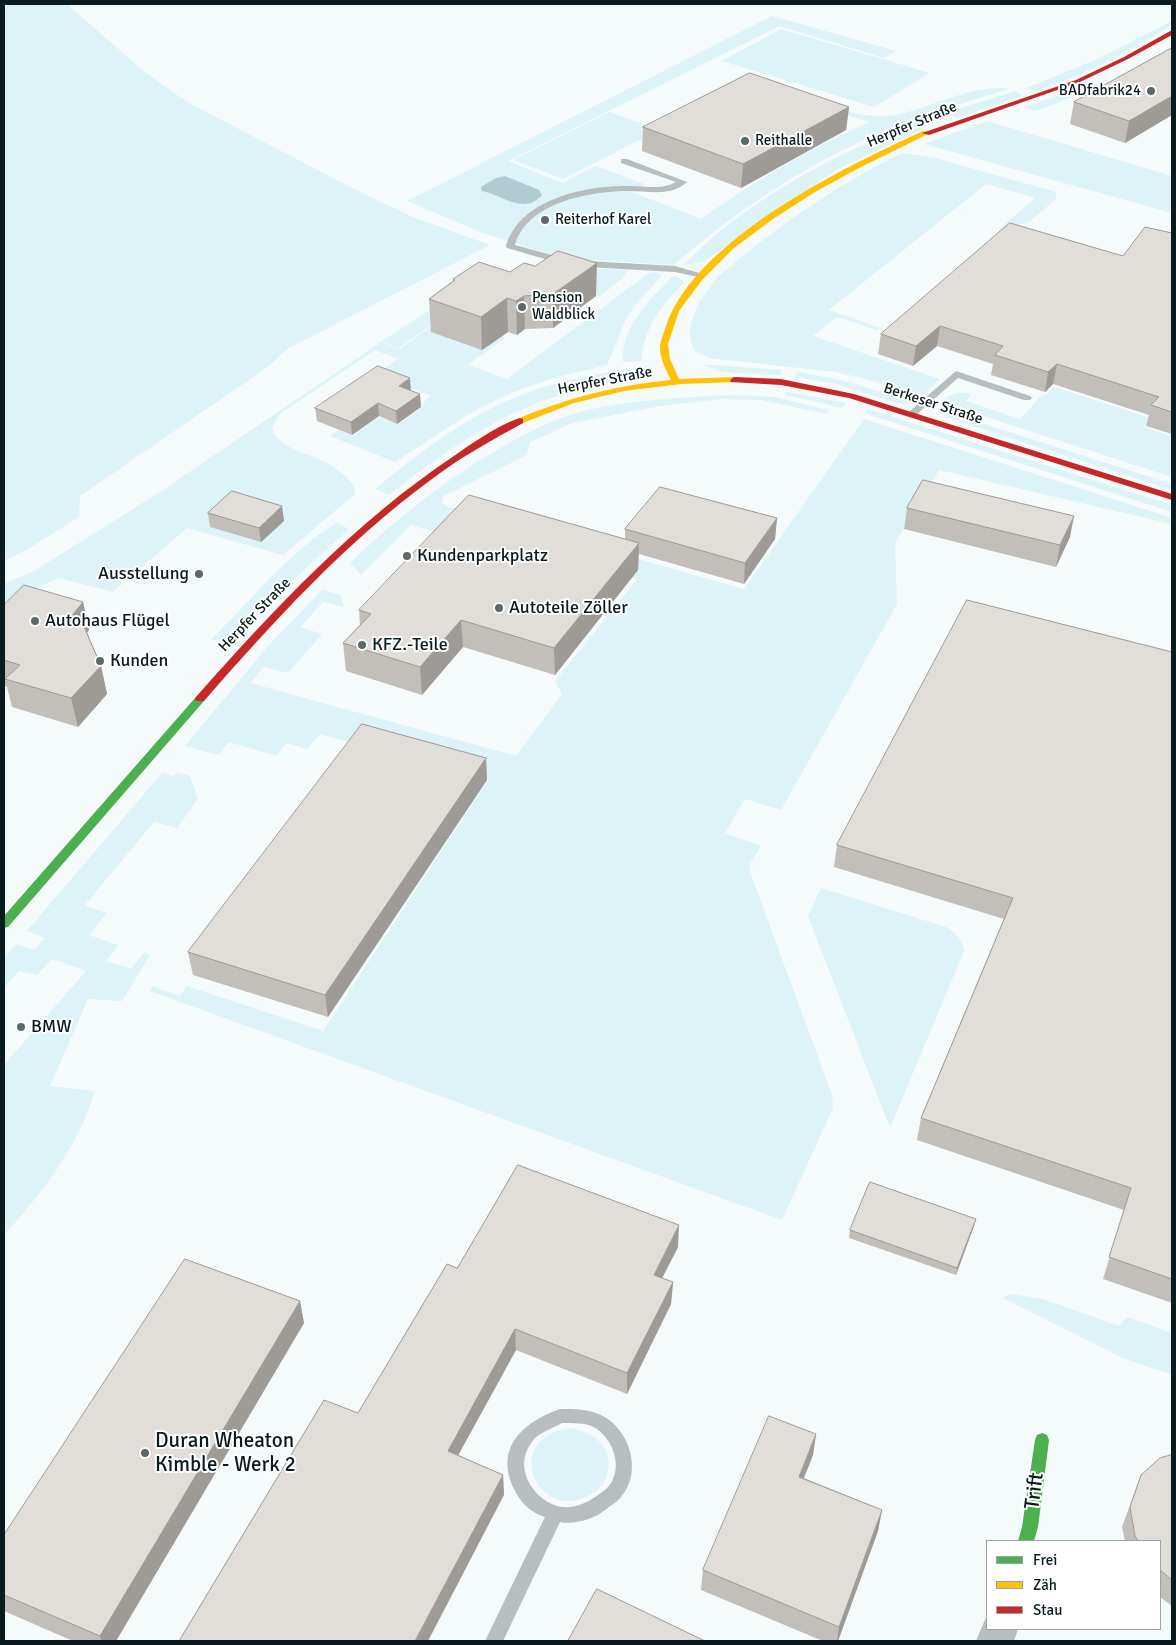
<!DOCTYPE html>
<html>
<head>
<meta charset="utf-8">
<style>
  body { margin:0 }
  #map { position:relative; width:1176px; height:1645px; overflow:hidden; background:#f5fafa; font-family:Signika,sans-serif }
  canvas { display:block }
  .frame { position:absolute; inset:0; border:5px solid #091b1e; pointer-events:none }
  .legend { position:absolute; left:986px; top:1540px; width:175px; height:90px; box-sizing:border-box; background:#fff; border:1px solid #9da4a5; margin:0; padding:6px 9px; list-style:none; font-size:15px; color:#091b1e }
  .legend li { display:flex; align-items:center; gap:10px; height:25px }
  .legend b { width:25px; border:1px solid #9da4a5 }
</style>
</head>
<body>
<div id="map">
<canvas width="1176" height="1645"></canvas>
<div class="frame"></div>
<ul class="legend">
<li><b style="height:6px;background:#4caf50"></b>Frei</li>
<li><b style="height:6px;background:#ffc107"></b>Zäh</li>
<li><b style="height:6px;background:#c62828"></b>Stau</li>
</ul>
</div>
<script>
const c = document.querySelector('canvas').getContext('2d');
c.lineJoin = 'round';
function fillPath(path, color) { c.fillStyle = color; c.fill(path, 'evenodd'); }
function strokePath(path, color, width, dash) { c.strokeStyle = color; c.lineWidth = width; c.lineCap = dash ? 'butt' : 'round'; c.setLineDash(dash || []); c.stroke(path); }
function drawText(font, color, halo, rows, align = 'center') {
  c.font = font + ' Signika,sans-serif'; c.lineWidth = 4; c.setLineDash([]); c.textBaseline = 'middle'; c.strokeStyle = halo; c.fillStyle = color; for (const [text, x, y, turn = 0] of rows) {
    c.save(); c.translate(x, y); c.rotate((+turn || 0) * Math.PI / 180); c.textAlign = isNaN(turn) ? turn : align; if (halo) c.strokeText(text, 0, 0); c.fillText(text, 0, 0); c.restore();
  }
}
fillPath(new Path2D(`
  M4,4H67L146,73L187,102L360,192L413,217L490,245L287,349L269,366L80,496L79,517L28,549L4,561Z
  M772,16L896,51L884,58L780,26L508,161L562,183L596,166L644,184L632,192L701,219C754,182 811,147 870,122L829,110L833,108C852,112 870,118 890,116C930,110 968,84 1009,89C968,102 925,113 886,130C808,163 738,209 674,265L562,258L480,232L407,201Z
  M1172,21V25L1169,27L1119,56L1076,76L1037,91L1026,88L1100,58Z
  M781,29L930,73L874,107L722,61Z
  M1094,83L1101,86L1038,110L1033,111L1025,107Z
  M1016,91L1022,96L956,118L950,115L937,120L932,117Z
  M610,112L659,130L563,179L513,160Z
  M928,119L932,122L920,126L924,129L836,170L703,262L684,265C744,200 845,148 928,119Z
  M987,121L1172,176V213L924,144Z
  M903,153L935,158L1049,190L1055,192L1057,198L1028,223L998,230L1035,198L986,184L829,310L880,328L877,330L837,317L813,336L939,379L922,397L870,380L836,372L709,358L696,352C679,327 703,295 719,276C776,227 836,185 903,153Z
  M573,268L628,270L622,279L600,296L557,282L471,296L399,348L382,341L458,292Z
  M655,272L662,275L636,304L626,319L607,365L557,377L513,392L469,414L395,462L330,436L339,430L353,436L379,417L398,425L423,407L424,402L431,396L377,374L398,359L375,350L281,413L272,427C277,448 304,452 321,460C334,466 346,475 354,486L355,494L283,555L187,528L113,592L58,578L4,603V584L34,571L157,494L381,342L400,349L441,319L463,323L505,338L459,371L469,365L507,379L649,273Z
  M674,275L685,282C660,307 645,325 641,361L623,362C620,328 652,297 674,275Z
  M701,364L781,370V375L722,372Z
  M635,368C628,384 578,390 561,395C496,414 442,454 389,495L375,489C418,454 464,418 516,397C553,382 595,374 635,368Z
  M797,372L841,380L915,402L901,404L836,384L795,377Z
  M1054,387L1151,418L1144,427L1172,437V477L940,402C950,394 959,390 971,394L966,401L1020,419L1043,394L1046,395Z
  M786,392L846,403L842,408L787,395Z
  M732,395L776,397L828,410L827,414L762,400L722,399L660,406L573,423L530,442L527,455L444,496L442,503L447,507L465,510L744,589L864,419L1172,518V524L939,470L895,543L897,604L781,810L745,799L725,833L761,846L750,864V872L832,1095L833,1108L782,1220L150,991L153,986L179,996L187,986L323,1031L489,779L320,734L307,749L286,743L277,756L229,742L218,755L185,746L269,645L322,590L340,595L344,607L323,602L300,627L322,634L288,673L264,667L250,683L516,756L562,694L555,681L637,579L460,528L451,537L411,525L361,575L350,563C407,508 501,436 577,413C627,399 681,398 732,395Z
  M868,409L1172,505V512L864,413Z
  M940,410L1172,484V490L945,417Z
  M337,523L349,529L280,592L233,640H211C246,605 295,546 337,523Z
  M162,773L173,776L177,773L190,776L198,799L177,828L154,822L84,906L107,913L89,935L118,945L106,961L131,969L144,953L150,955L122,1001L88,999L50,1086L95,1091C78,1147 43,1192 4,1235V1065L86,971L52,959L37,975L19,971L4,988V958L16,944L34,950L45,938L27,931Z
  M821,888L946,927C956,934 962,939 964,951L890,1128L808,916Z
  M1010,1294L1043,1299L1119,1326L1127,1317L1172,1333V1375L1123,1358L1003,1298Z
  M570,1428C595,1432 617,1450 606,1478C602,1488 593,1494 583,1498C534,1517 503,1438 570,1428Z`), '#dcf3f7');
fillPath(new Path2D(`
  M505,176L539,190L542,195C524,216 501,194 482,191L481,187L496,178Z`), '#b0ccd1');
fillPath(new Path2D(`
  M621,159H627L687,182C670,198 645,190 625,191C587,192 527,203 515,245L570,260L675,266L703,274V278L675,272L569,266L507,248L506,246C520,199 584,186 626,186C644,185 660,191 676,182L621,163Z
  M956,371L1030,396L1032,398L1030,400H1024L958,378L916,415H910V411Z
  M560,1409C574,1409 588,1409 601,1415C630,1429 643,1472 621,1497C618,1501 613,1504 609,1507C600,1514 594,1518 582,1521C575,1522 567,1524 560,1522L503,1641H485L545,1517C531,1513 520,1502 514,1489C494,1448 523,1422 560,1409ZM562,1423C570,1423 580,1423 589,1425C609,1432 622,1460 613,1479C611,1485 606,1489 601,1493C582,1507 562,1514 542,1498C523,1482 517,1458 535,1438C541,1432 554,1428 562,1423Z`), '#b7bebe');
fillPath(new Path2D(`
  M987,1615V1629H1018L1014,1641H976Z`), '#b7bebe');
fillPath(new Path2D(`
  M200,696L204,697L205,699L204,701L8,927L4,928V916L196,697Z
  M1042,1433L1047,1435L1049,1440L1038,1527L1034,1541H1018L1022,1527L1035,1440L1037,1435Z`), '#4caf50');
fillPath(new Path2D(`
  M923,131L930,133L857,169L815,192L773,219L734,248L702,280L679,311L668,344L670,359L679,379L734,377L738,380L737,382L681,384L624,391L574,403L523,423H517V419C567,398 617,385 671,380C666,370 660,359 660,348C660,341 664,333 666,326C695,240 844,167 923,131Z`), '#ffc107');
fillPath(new Path2D(`
  M1172,30V35L1128,59L1080,82L929,135L922,133L1076,80L1124,57Z
  M734,377L781,379L854,394L1172,494V500L849,398L781,385L731,382L730,380Z
  M520,418L523,419V423C492,440 461,457 432,479C346,542 274,621 204,701H196L195,699L196,697C275,608 355,522 454,456C471,444 500,424 520,418Z`), '#c62828');
fillPath(new Path2D(`
  M1172,48V115L1125,143L1070,124L1074,102Z
  M849,107L846,130L741,188L642,151L643,127Z
  M1172,233V434L1146,426L1149,415L1053,384L1045,392L991,375L993,364L937,346L913,366L878,354L881,334L1123,256Z
  M510,272L596,296L553,328L525,329L517,335L508,332L482,350L431,332L429,299L453,281V279Z
  M411,390L421,407L397,424L379,416L352,435L317,421L315,408Z
  M282,506L284,521L261,542L210,527L208,513Z
  M907,508L1070,537L1056,567L904,529Z
  M777,518L775,539L744,584L639,554L638,570L555,675L463,647L422,695L346,671L343,643L360,625L359,610L625,539V529Z
  M83,602L89,630L87,632L101,666L107,694L78,727L12,707L7,687L4,686V605Z
  M1172,652V1303L1103,1279L1124,1210L917,1140L921,1118L1004,919L834,867L837,845Z
  M486,758L487,780L328,1017L193,975L188,952Z
  M976,1219L974,1226L956,1275L849,1238L850,1230Z
  M678,1247L662,1278L673,1282L671,1304L627,1394L516,1350L458,1455L503,1475L504,1495L358,1413L457,1268Z
  M300,1301L304,1323L116,1641H73L4,1611V1535Z
  M816,1434L813,1455L804,1478L882,1510L878,1531L838,1641H823L701,1590L703,1570Z
  M1172,1455V1606L1160,1597V1541H1125L1122,1527L1141,1475Z`), '#c2beba');
fillPath(new Path2D(`
  M1172,96V115L1125,143L1129,121Z
  M849,107L846,130L741,188L743,164Z
  M597,263L596,296L553,328V294Z
  M524,296L525,329L517,335L516,301Z
  M507,298L508,332L482,350L481,317Z
  M940,326L937,346L913,366L916,346Z
  M1057,364L1053,384L1045,392L1048,372Z
  M410,378L411,391L399,386Z
  M420,394L421,407L397,424L396,411Z
  M378,403L379,416L352,435L351,422Z
  M282,506L284,521L261,542L259,528Z
  M1074,516L1070,537L1056,567L1060,545Z
  M777,518L775,539L744,584L745,563Z
  M639,543L638,570L555,675L554,648Z
  M83,602L89,630L76,646L70,618Z
  M461,620L463,647L422,695L420,667Z
  M101,666L107,694L78,727L71,698Z
  M486,758L487,780L328,1017L325,995Z
  M976,1219L974,1226L956,1275L957,1268Z
  M679,1225L678,1247L653,1296L654,1275Z
  M673,1282L671,1304L627,1394V1373Z
  M300,1301L304,1323L116,1641H102L100,1636Z
  M515,1329L516,1350L449,1472L448,1451Z
  M816,1434L813,1455L796,1497L799,1477Z
  M503,1475L504,1495L428,1641H415Z
  M882,1510L878,1531L838,1641H837L839,1627Z`), '#9e9b97');
const building = new Path2D(`
  M1172,48V96L1129,121L1074,102Z
  M750,73L849,107L743,164L643,127Z
  M1010,223L1123,256L1145,227L1172,233V412L1151,405L1159,397L1057,364L1048,372L995,355L1003,346L940,326L916,346L881,334Z
  M558,251L597,263L553,294L524,296L516,301L507,298L481,317L429,299L455,280L453,279L479,262L510,272L524,263L535,266Z
  M378,366L410,378L399,386L420,394L396,411L378,403L351,422L315,408Z
  M923,480L1074,516L1060,545L907,508Z
  M660,487L777,518L745,563L625,529Z
  M232,491L282,506L259,528L208,513Z
  M469,495L639,543L554,648L461,620L420,667L343,643L371,614L359,610Z
  M24,585L83,602L70,618L82,622L101,666L71,698L5,679L20,665L4,660V605Z
  M967,600L1172,652V1279L1109,1257L1131,1188L921,1118L1013,898L837,845Z
  M362,724L486,758L325,995L188,952Z
  M518,1165L679,1225L654,1275L673,1282L627,1373L515,1329L448,1451L503,1475L415,1641H179L324,1400L358,1413L447,1264L457,1268Z
  M870,1182L976,1219L957,1268L850,1230Z
  M185,1259L300,1301L100,1636L4,1595V1535Z
  M769,1416L816,1434L799,1477L882,1510L839,1627L703,1570Z
  M1172,1455V1580L1160,1570V1541H1138L1135,1536L1130,1507L1141,1475L1160,1458Z
  M597,1589L705,1641H568Z`);
fillPath(building, '#e1ddd8');
strokePath(building, '#9e9b97', 1);
for (const [x, y, r, color] of [
  [1151,91,5,"#5c696b"],
  [745,141,5,"#5c696b"],
  [545,220,5,"#5c696b"],
  [522,307,5,"#5c696b"],
  [407,556,5,"#5c696b"],
  [199,574,5,"#5c696b"],
  [499,608,5,"#5c696b"],
  [35,621,5,"#5c696b"],
  [362,645,5,"#5c696b"],
  [100,661,5,"#5c696b"],
  [21,1027,5,"#5c696b"],
  [145,1453,5,"#5c696b"]
]) { const dot = new Path2D(); dot.arc(x, y, r, 0, 2 * Math.PI); c.fillStyle = color; c.fill(dot); strokePath(dot, '#fff', 2); }
drawText('15px', '#091b1e', '#fff', [
  ["BADfabrik24",1141,91,"right"],
  ["Reithalle",755,141],
  ["Reiterhof Karel",555,220],
  ["Pension",532,298],
  ["Waldblick",532,315]
], 'left');
drawText('15px', '#091b1e', '#fff', [
  ["Herpfer Straße",912,125,-23],
  ["Herpfer Straße",605,381,-11],
  ["Berkeser Straße",933,404,18],
  ["Herpfer Straße",255,615,-46]
]);
drawText('18px', '#091b1e', '#fff', [
  ["Kundenparkplatz",417,556],
  ["Ausstellung",189,574,"right"],
  ["Autoteile Zöller",509,608],
  ["Autohaus Flügel",45,621],
  ["KFZ.-Teile",372,645],
  ["Kunden",110,661],
  ["BMW",31,1027]
], 'left');
drawText('21px', '#091b1e', '#fff', [
  ["Duran Wheaton",155,1441],
  ["Kimble - Werk 2",155,1465]
], 'left');
drawText('21px', '#091b1e', '#fff', [
  ["Trift",1035,1491,-82]
]);
</script>
</body>
</html>
